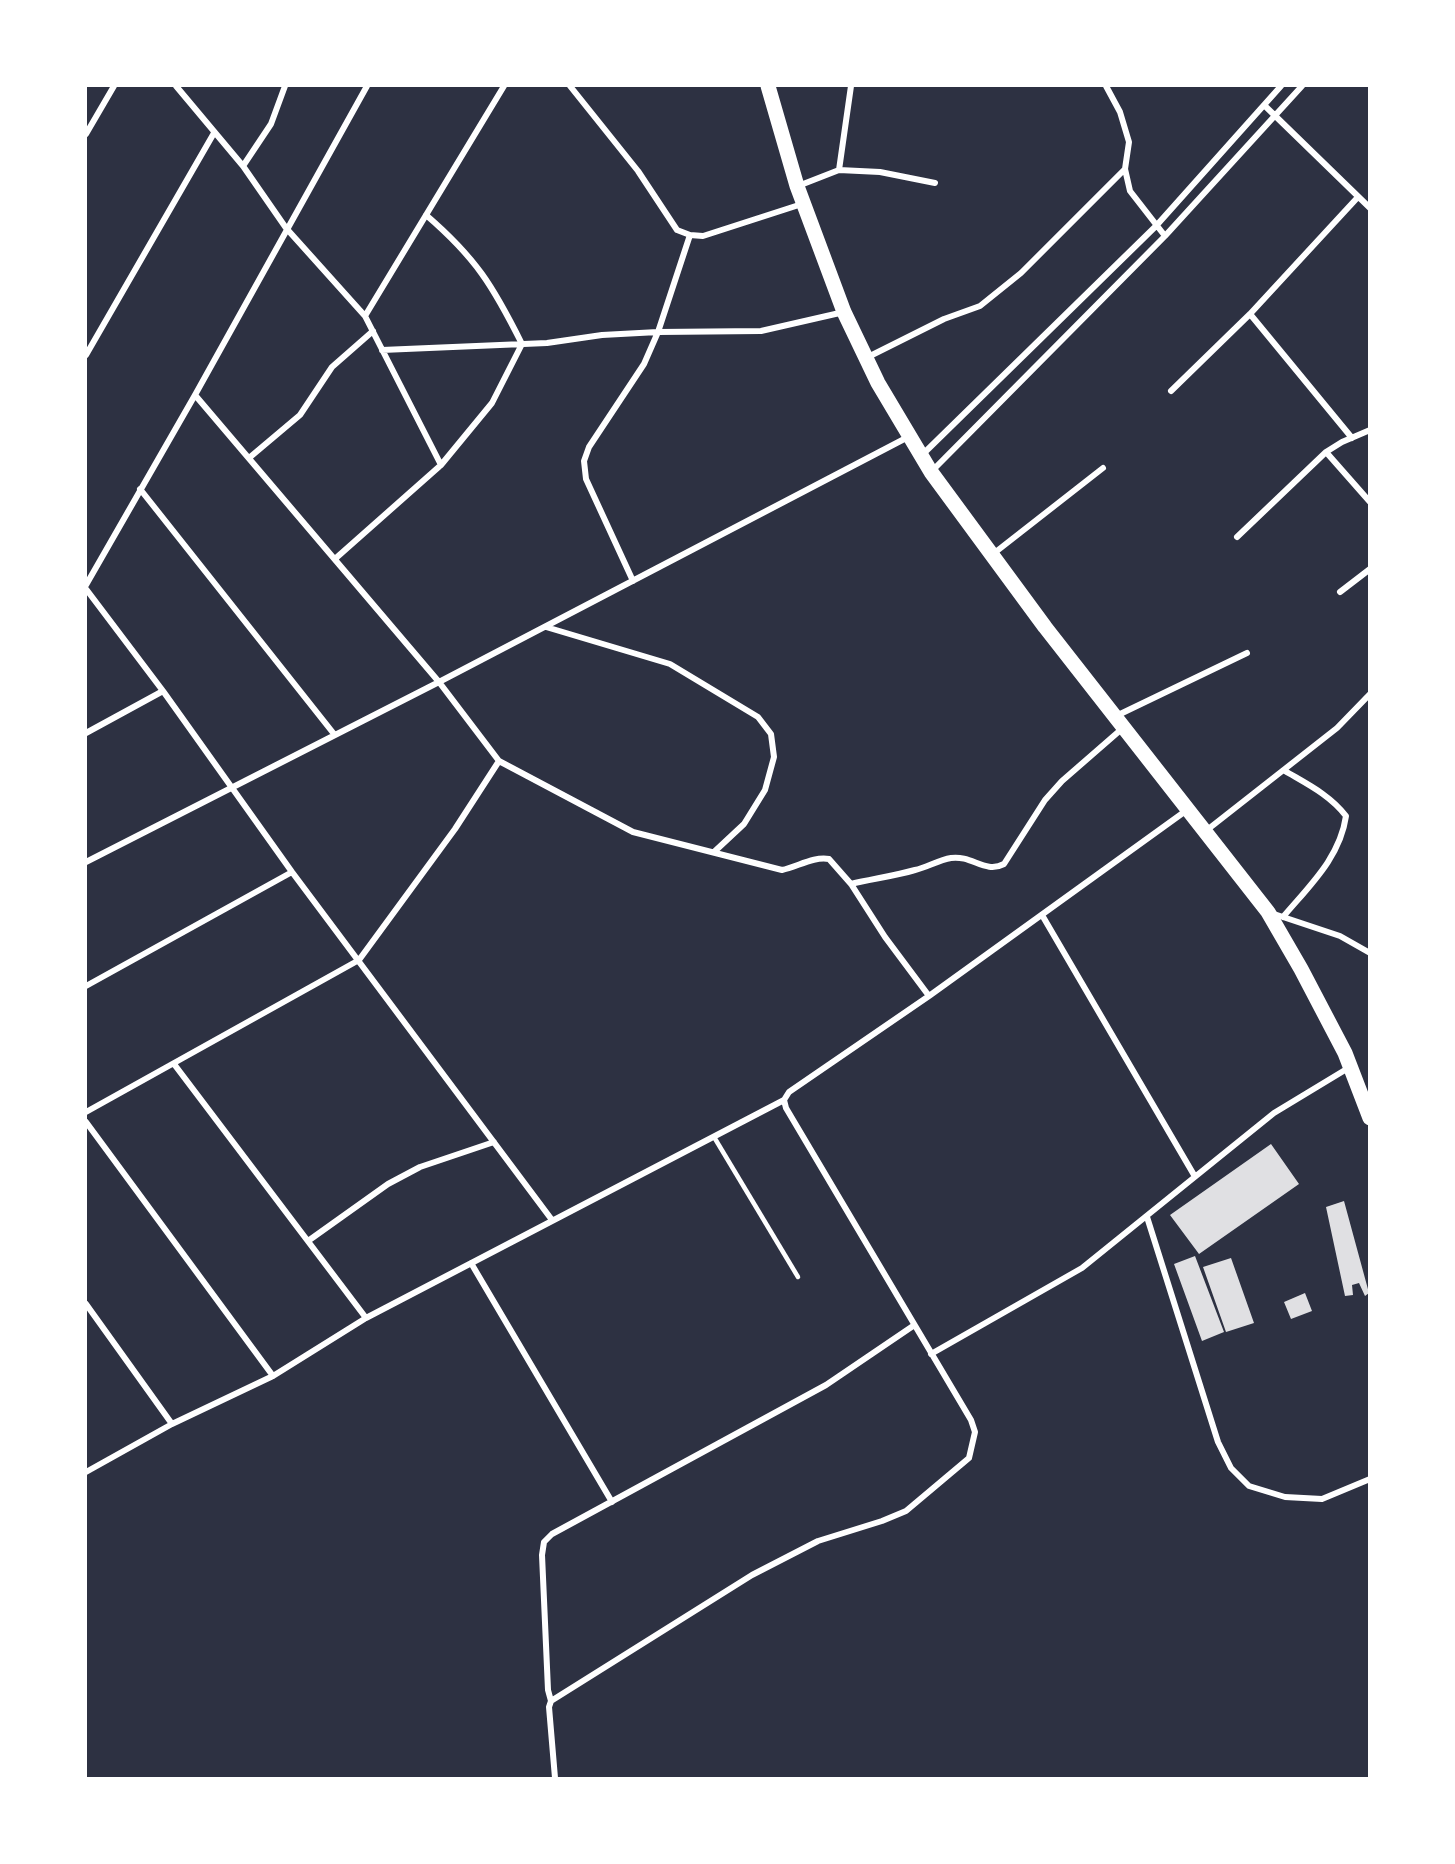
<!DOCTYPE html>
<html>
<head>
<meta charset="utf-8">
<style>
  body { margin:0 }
  #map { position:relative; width:1455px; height:1864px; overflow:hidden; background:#2d3142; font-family:Spectral,serif }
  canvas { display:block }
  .frame { position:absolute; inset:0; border:87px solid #fff; pointer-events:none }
</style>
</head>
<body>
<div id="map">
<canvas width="1455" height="1864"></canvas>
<div class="frame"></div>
</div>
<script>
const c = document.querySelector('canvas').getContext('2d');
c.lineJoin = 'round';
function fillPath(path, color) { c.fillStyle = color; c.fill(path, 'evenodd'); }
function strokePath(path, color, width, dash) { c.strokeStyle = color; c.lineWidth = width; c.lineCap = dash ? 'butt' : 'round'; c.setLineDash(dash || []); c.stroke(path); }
fillPath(new Path2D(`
  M1271,1144L1299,1184L1199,1254L1170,1215Z
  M1344,1201L1369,1293L1365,1296L1359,1283L1352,1285L1353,1295L1345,1296L1326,1207Z
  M1195,1256L1224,1332L1202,1341L1174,1264Z
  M1231,1258L1254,1323L1226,1332L1203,1267Z
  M1305,1293L1312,1311L1291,1319L1284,1302Z`), '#e0e0e3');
strokePath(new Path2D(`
  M714,1137L798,1277`), '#fff', 4.5);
strokePath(new Path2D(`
  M176,86L243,166L286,228L365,316L504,86
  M570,86L638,171L677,230L690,235L703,236L802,204
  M1106,86L1120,112L1129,142L1125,169L1130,191L1165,236
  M1264,105L1370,208
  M86,134L114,86
  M243,166L271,124L285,86
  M839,170L880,172L935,183
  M798,186L839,170L851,86
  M426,215C476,258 493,286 522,344L492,403L441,465
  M1250,314L1352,438
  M382,350L547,343L602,335L658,332L761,331L844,312
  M86,355L214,133
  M868,357L944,319L980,306L1021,273L1125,169
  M1171,391L1250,314L1358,197
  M195,395L439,682L499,761L633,832L782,870C797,867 814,856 829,859L851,884L885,937L929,996
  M1326,452L1370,502
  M922,455L1156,226L1281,86
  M249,458L300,415L332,367L373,331
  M931,472L1165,236L1302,86
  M140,489L334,734
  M1237,537L1326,452L1342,442L1370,430
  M993,554L1103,468
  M336,558L441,465L365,316
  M633,581L586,479L584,461L589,447L644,364L658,332L690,235
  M86,585L195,395L367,86
  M86,589L163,691L292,872L552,1220
  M1340,592L1370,569
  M546,627L670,664L758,717L771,734L774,757L765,790L744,824L714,852
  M1116,716L1247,653
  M86,733L163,691
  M1207,830L1337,728L1370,694
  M86,862L439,682L910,436
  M851,884C872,879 894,876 915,870C927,867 939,860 951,858C972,855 985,874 1004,864L1045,800L1062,781L1124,727
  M1271,913L1340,936L1370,953
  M1042,915L1194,1175
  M1283,917C1309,886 1340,858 1346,816C1330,795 1307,784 1285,771
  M86,986L292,872
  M174,1064L366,1318
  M86,1112L359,960L455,829L499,761
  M86,1122L273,1376
  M1147,1217L1218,1442L1231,1468L1249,1486L1285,1497L1322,1499L1370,1479
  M308,1241L388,1184L420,1167L494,1142
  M471,1263L612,1502
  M86,1304L172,1424
  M931,1354L1082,1268L1274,1113L1350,1067
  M86,1472L172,1424L273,1376L366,1318L784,1100L789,1092L929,996L1187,810
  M551,1701L752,1575L818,1541L882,1521L906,1511L969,1458L975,1432L971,1420L786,1108L784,1100
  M555,1778L549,1707L551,1701L548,1690L542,1555L544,1542L552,1534L826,1385L913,1326`), '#fff', 6);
strokePath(new Path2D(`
  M768,86L797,186L844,312L878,383L931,472L1045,627L1268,912L1301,969L1345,1053L1370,1118`), '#fff', 15);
</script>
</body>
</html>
